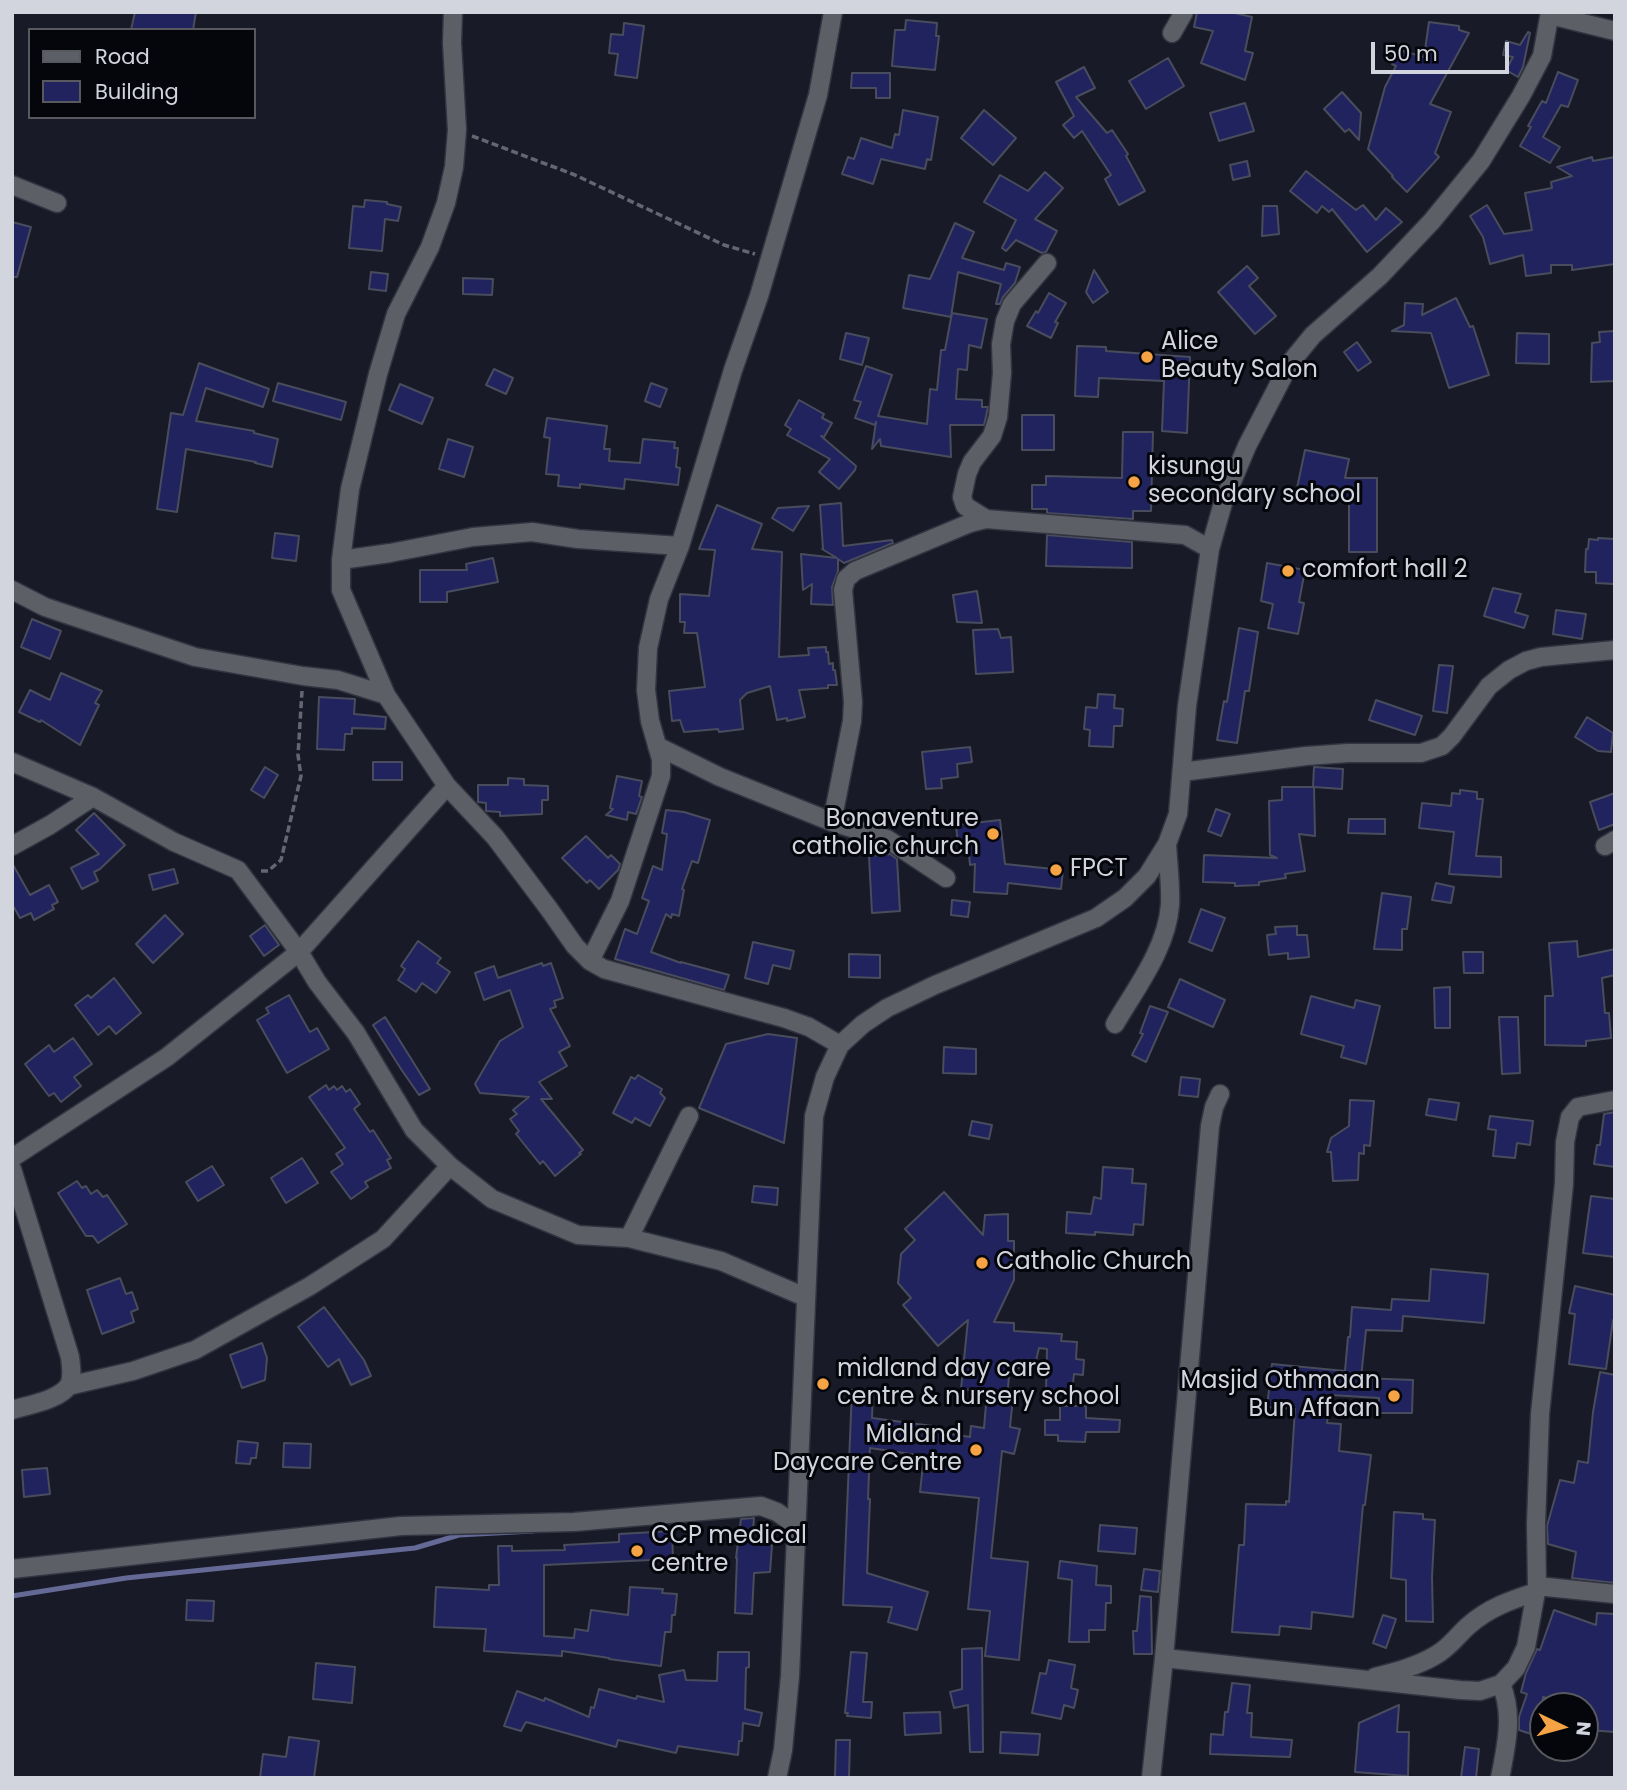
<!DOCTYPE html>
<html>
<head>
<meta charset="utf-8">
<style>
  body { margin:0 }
  #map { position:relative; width:1627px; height:1790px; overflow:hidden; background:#181b27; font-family:Poppins,sans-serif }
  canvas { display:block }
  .frame { position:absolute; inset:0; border:14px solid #d3d5de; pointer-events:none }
  .legend { position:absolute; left:28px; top:28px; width:228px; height:91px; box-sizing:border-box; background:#05060b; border:2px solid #57595f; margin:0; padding:9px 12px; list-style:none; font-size:21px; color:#d3d5de }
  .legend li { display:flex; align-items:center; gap:14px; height:35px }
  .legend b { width:35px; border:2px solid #57595f }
  .north { position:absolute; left:1529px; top:1692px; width:70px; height:70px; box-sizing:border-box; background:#05060b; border:2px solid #57595f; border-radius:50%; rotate:95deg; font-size:19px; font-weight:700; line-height:28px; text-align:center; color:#d3d5de }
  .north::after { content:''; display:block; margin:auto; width:24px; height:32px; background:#f5a345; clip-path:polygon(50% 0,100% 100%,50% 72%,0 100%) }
  .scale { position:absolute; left:1371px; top:42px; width:138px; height:32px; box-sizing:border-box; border:4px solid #d3d5de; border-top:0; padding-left:9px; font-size:21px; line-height:24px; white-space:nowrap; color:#d3d5de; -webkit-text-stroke:5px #05060b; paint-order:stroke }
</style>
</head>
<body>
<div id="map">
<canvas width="1627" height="1790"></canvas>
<div class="frame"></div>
<ul class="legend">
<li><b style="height:9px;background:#5d5f66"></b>Road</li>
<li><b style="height:19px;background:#21235e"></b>Building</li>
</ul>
<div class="north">N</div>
<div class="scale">50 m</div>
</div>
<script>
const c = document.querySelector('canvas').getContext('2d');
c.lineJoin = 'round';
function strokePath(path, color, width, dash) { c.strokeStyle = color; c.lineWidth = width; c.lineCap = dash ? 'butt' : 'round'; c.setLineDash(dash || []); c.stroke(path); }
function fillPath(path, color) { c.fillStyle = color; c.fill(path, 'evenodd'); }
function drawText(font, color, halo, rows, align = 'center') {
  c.font = font + ' Poppins,sans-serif'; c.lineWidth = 6; c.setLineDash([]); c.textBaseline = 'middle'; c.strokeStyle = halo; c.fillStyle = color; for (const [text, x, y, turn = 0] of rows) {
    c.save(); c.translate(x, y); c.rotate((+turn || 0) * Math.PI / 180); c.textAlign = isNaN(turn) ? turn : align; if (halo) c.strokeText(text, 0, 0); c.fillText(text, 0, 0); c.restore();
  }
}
strokePath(new Path2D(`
  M12,1596L126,1578L415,1548L459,1535L533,1531`), '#646996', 5);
const building = new Path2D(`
  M135,12H196L193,30H131Z
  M1197,12H1230L1252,17L1245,51L1253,53L1245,80L1201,63L1213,31L1194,27Z
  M906,20L937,23L936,36H939L935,70L892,66L895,30H905Z
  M1429,22L1459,26V30L1469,33L1430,104L1451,112L1435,153L1439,157L1407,192L1392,177L1393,176L1368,149L1385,87L1396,66L1392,64L1396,49L1424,57Z
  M624,23L644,26L637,78L615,75L618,54L609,53L611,34L623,35Z
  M1528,32L1530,33L1523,67L1518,77L1506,70L1513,57L1503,55L1506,41L1520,45Z
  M1168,58L1184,86L1146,109L1129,81Z
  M1084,67L1095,88L1076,97L1107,133L1112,130L1128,154L1126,156L1145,191L1119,205L1105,179L1111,175L1082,131L1074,138L1063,125L1074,116L1056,82Z
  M1558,72L1578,80L1568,107L1561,105L1543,137L1560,147L1550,163L1520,146L1531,127L1528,126L1542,101L1546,103Z
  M852,73H890V98H876V88H851Z
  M1342,92L1361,113L1359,140L1349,129L1345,132L1324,109Z
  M1245,103L1254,131L1219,141L1210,113Z
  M903,110L938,117L931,160L927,159L925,169L881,159L873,184L842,174L848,157L854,159L861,138L892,148L895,134L899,135Z
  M984,110L1016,138L993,165L961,138Z
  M1592,157L1593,161L1615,157V264L1572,270V265H1551V273L1526,276L1523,255L1490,264L1483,237L1470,216L1487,205L1504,234L1532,230L1525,193L1552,188L1551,182L1572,176L1557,167Z
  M1247,161L1250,176L1233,180L1230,165Z
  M1306,171L1356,210L1363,205L1376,220L1386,208L1402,222L1367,252L1332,209L1329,212L1322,206L1317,213L1290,191Z
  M1045,172L1063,188L1035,219L1057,231L1046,252L1042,253L1016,240L1006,251L1002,248L1016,220L984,202L1000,175L1028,191Z
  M365,200L387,202V204L401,207L398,221L385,219L382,251L349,248L353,206L364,207Z
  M1263,206H1277L1279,234L1262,236Z
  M12,222L31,227L17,277H12Z
  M955,223L974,232L962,258L1004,270L1006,263L1020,267L1015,283L1003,297L1000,304H996L1001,284L958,272L951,317L903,308L909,275L930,279Z
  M1247,266L1258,278L1249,286L1276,316L1255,334L1218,292Z
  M1094,270L1108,292L1093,303L1086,292Z
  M371,272L388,274L386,291L369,289Z
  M463,278L493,279L492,295L463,294Z
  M1049,293L1066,303L1055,322L1058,323L1051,338L1027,326L1036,311L1038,313Z
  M1456,298L1470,327L1473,326L1489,375L1449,388L1431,333L1392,331L1404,325L1405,303L1423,304L1422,315Z
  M952,313L987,319L981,348L969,345L967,370L958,369L956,399L982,400V407H988L984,425H950L951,457L881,446L880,439L872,449L876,422L875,425L855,418L861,402L854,400L866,366L892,375L878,416L927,424L930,389L937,390L941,350H945Z
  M1615,331V381L1591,382L1592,343L1600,342L1599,332Z
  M846,333L869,338L862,365L840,359Z
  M1517,333L1549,334V364L1516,363Z
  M1357,342L1371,362L1358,371L1344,352Z
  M1077,346L1106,347V351L1190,357L1187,433L1162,431L1164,381L1099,378L1098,397L1075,396Z
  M199,363L269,389L263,407L206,388L196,421L254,431V433L278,439L272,467L255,463L256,462L186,449L177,512L157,509L171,413L183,415Z
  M494,369L513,378L506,394L486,385Z
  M278,383L346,402L341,420L273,401Z
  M651,383L667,389L660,407L645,401Z
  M400,384L433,398L422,424L389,410Z
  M799,400L824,414L822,418L832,423L824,437L821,436L856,466L855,470L839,489L819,472L830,459L787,435L791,429L785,425Z
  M1022,415H1054V450H1022Z
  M547,418L607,426L604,449H610L609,461L640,463L643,439L675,442L674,448H678L676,467L680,468L678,485L625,479L624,489L580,484V488L558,486L559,475L546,474L550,438L544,437Z
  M1123,432H1153L1151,511H1133V519L1047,513V509H1032V485H1046V476L1122,478Z
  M448,439L473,447L464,477L439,469Z
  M1305,450L1349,459L1345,478H1377V552H1349V499L1297,488Z
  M841,503L843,546L892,540L893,543L844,563L838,559V571L832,587L833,605L811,604L812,584L803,590L801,554L837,558L822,549H823L820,505Z
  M717,505L762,524L752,549L782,552L779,657L809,655L808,648L826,647V652H828L829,664L833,663V670H835L837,685H828V688L799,690L805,717L787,721V718L777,720L770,686L747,693L740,700L743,729L719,732L718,729L684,732L680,720L672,721L669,691L705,687L697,633H684L685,622H680V594L709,596L715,550L699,549Z
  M809,506L793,531L772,518L778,508Z
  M275,533L299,536L296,561L272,558Z
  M1047,535L1132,542V568L1046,566Z
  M1598,538L1615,539L1614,584L1596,583V572H1585L1586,549H1588L1589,539L1598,540Z
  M493,558L498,582L447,592V602H420V570H467L466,564Z
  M1267,563L1305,570L1299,602L1304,603L1298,634L1268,628L1273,604L1261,601Z
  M1493,588L1521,594L1515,612L1528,616L1524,628L1484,616Z
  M977,591L982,623L957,622L953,595Z
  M1556,610L1586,614L1582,639L1553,634Z
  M32,619L61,631L50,659L21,647Z
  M1239,628L1258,632L1249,691H1245L1237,743L1217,740L1224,701L1227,702Z
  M998,629L1001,638L1011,637L1013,672L976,674L973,630Z
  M1439,665L1453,666L1447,713L1433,711Z
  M61,673L102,691L95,703L99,705L80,745L41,720L40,722L19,712L30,690L50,700Z
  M1098,694L1115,695L1114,708L1123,709L1122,726H1114L1113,747L1089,746L1090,730L1084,729L1086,707L1097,708Z
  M319,697L355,699L354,714L386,717L385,729L352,728V734H345L344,750L317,749Z
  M1376,700L1422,716L1415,735L1369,720Z
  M1587,717L1613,733L1611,752L1598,751L1575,737Z
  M970,747L972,762L957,764L958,777L941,779L942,788L926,789L922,752Z
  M373,762H402V780H373Z
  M265,767L278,775L264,798L251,790Z
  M1314,767L1343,769L1342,789L1314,787L1315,836L1299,834L1305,871L1285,874L1286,878L1259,882V885L1235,886V883L1203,882L1204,855L1277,858L1270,855L1269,801L1282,800V787H1313Z
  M617,776L642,781L639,796L642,797L636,814L628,812L627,820L606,815L613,809L610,808Z
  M508,778L524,779V785L548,786V800H542V814L500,816V812L486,811V803L478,802V785H508Z
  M1460,790L1477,792V799H1483L1476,856L1501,857V877L1449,874L1454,832L1419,828L1422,803L1451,806L1452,793L1460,794Z
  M1615,793V824L1599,830L1590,802Z
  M1216,809L1230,814L1221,836L1208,831Z
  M666,810L684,812L710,820L698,863L692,861L682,889L684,890L679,916L672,914L671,918L666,914L651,952L681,963V962L729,975L724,990L615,959L625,929L637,934L649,901L642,898L653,866L662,870L667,834L662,833Z
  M94,813L125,845L100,869L94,872L98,881L82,889L71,868L99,854L76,830Z
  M1349,819H1385V834L1348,833Z
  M1000,820L1005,864L1063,870L1061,889L1008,883L1007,894L974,892L975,864L970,865L968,844L958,845L956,825Z
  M586,836L608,858L611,855L620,864L618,870L599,889L590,880L587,883L562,858Z
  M890,854L897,859L900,911L872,913L869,856Z
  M12,863L30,895L49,885L58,902L52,905L54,909L34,920L31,913L20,918L12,904Z
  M174,869L178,883L153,890L149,875Z
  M1436,883L1454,887L1451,903L1432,900Z
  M1382,893L1411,897L1407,929H1402V950L1374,949Z
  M952,900L970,902L968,917L951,915Z
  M1201,909L1225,918L1212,951L1189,942Z
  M165,915L183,934L153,963L136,944Z
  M265,925L279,945L264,956L250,936Z
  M1297,926V935H1307L1309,957L1288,959V953L1269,955L1267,935L1276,934L1275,927Z
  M418,941L441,958L437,963L450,972L436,993L422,983L416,992L398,980L405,969L401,966Z
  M1577,941L1578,957L1615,949V975L1602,978L1605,1013H1609L1611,1038L1586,1041V1046L1545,1045V996H1553L1549,943Z
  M753,942L794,951L790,969L773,965L768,984L745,978Z
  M1463,952H1483V973H1464Z
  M849,954L880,955V978L849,977Z
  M542,963L543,966L551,963L563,998L554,1001L556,1007L550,1009L570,1046L559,1052L567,1066L539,1082L552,1099H541L583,1150L579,1153L581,1154L555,1176L543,1161L540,1164L516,1134L519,1131L510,1119L517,1114L513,1110L529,1097L480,1093L475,1084L500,1041L523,1027L510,990L484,1000L475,973L494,966L498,978Z
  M114,978L141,1013L116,1034L109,1026L98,1035L75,1005L88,995L91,998Z
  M1180,979L1225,1000L1213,1027L1168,1007Z
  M1450,987V1028H1435L1434,988Z
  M289,995L308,1029L310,1032L317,1028L329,1049L287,1073L257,1020L269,1013L266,1008Z
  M1311,996L1354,1008L1356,1000L1380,1006L1366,1064L1341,1057L1344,1046L1301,1034Z
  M1150,1006L1168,1012L1146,1062L1132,1055L1143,1034L1140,1033Z
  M385,1017L430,1089L419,1095L401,1069L373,1025Z
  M1499,1017H1518L1520,1073L1502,1074Z
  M768,1034L797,1038L784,1143L699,1108L726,1044Z
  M73,1038L92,1064L74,1077L81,1086L61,1102L54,1093L49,1096L25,1064L49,1045L54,1052Z
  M944,1047L976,1049V1074L943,1073Z
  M638,1075L662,1089L660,1093L665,1098L650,1126L635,1118L632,1123L613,1113L631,1077L635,1079Z
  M1181,1077L1200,1079L1198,1097L1179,1095Z
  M326,1085L329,1090L334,1086L337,1090L342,1086L346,1092L350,1089L360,1104L354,1109L370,1132L373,1130L391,1158L387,1160L391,1168L365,1182L368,1187L351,1199L331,1172L343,1164L336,1154L345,1148L309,1097Z
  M1429,1099L1459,1103L1456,1120L1426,1115Z
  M1350,1100L1374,1101L1370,1146L1364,1145V1154L1359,1153L1358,1180L1333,1181L1331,1152H1327L1331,1138L1349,1126Z
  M1615,1112V1167L1594,1164L1597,1145H1600L1604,1114Z
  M1490,1116L1533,1121L1530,1145L1517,1143L1515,1158L1493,1156L1496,1130L1488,1129Z
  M972,1121L992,1125L989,1139L969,1135Z
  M302,1158L318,1183L286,1203L271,1178Z
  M212,1166L224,1185L198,1201L186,1182Z
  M1103,1167L1133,1169L1132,1183L1146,1184L1143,1225L1134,1224L1133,1235L1095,1232V1235L1066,1233L1067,1212L1091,1214L1094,1197L1101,1199Z
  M77,1181L82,1188L86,1186L91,1194L97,1190L103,1197L107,1195L127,1224L98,1243L93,1236H86L58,1193Z
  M754,1186L778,1188L777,1205L752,1202Z
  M944,1192L983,1235L985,1215L1008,1214V1241H1014V1280L994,1322L1014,1323V1331L1062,1334L1061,1341L1077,1342L1076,1359L1084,1360L1083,1375L1074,1374L1072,1392L1046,1390L1047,1349L1039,1348L1034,1369L1010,1367L1007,1397H1013L1010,1427L1020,1429L1014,1454L1002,1451L991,1558L1028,1562L1019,1660L985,1656L990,1611L968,1609L979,1498L920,1492L924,1456L870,1448L868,1499H870L867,1573L928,1592L917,1630L888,1622L892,1607L843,1605L852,1390L873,1391L872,1418L940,1427V1432L970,1437L971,1426L984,1428L987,1392L961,1389L968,1320L938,1346L903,1305L911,1298L898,1283L901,1254L915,1240L905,1229Z
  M1591,1196L1615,1199V1257L1583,1253Z
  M1431,1269L1488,1274L1484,1323L1403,1316L1402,1331L1366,1330L1361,1378L1413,1380L1412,1413H1378L1379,1398L1331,1395L1327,1423L1341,1424L1339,1451L1371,1455L1365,1505H1363L1353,1617L1312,1612L1311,1629L1280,1626L1279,1635L1232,1632L1239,1545H1244L1246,1504L1286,1505V1501L1289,1502L1295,1409L1267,1407L1272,1364L1345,1371L1348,1337H1350L1352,1307L1391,1310L1392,1299L1429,1301Z
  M120,1278L126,1294L132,1292L138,1309L131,1312L134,1322L102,1334L87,1290Z
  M1575,1286L1615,1295V1321L1613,1320L1606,1369L1569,1364L1575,1314L1569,1313Z
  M324,1307L364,1360L371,1376L351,1385L339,1359L328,1367L298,1327Z
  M262,1343L267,1358L265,1380L242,1388L230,1355Z
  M1600,1372L1615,1375V1583L1572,1578L1576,1552L1548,1544L1547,1526L1560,1480L1574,1483L1578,1461L1588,1463L1593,1412Z
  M1060,1406H1086V1418L1120,1420L1119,1432H1086L1085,1442L1058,1441V1435H1045V1420H1060Z
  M238,1441L258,1443L256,1458H251L250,1464L236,1463Z
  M284,1443L311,1444L310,1468L283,1467Z
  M47,1468L50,1494L24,1497L22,1470Z
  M1394,1512L1423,1514V1519L1435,1520L1432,1577L1433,1622L1406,1621V1580L1391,1578Z
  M754,1518L752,1541L772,1545L770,1572L754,1573L752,1614L735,1613L737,1558H736L741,1519Z
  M1100,1525L1137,1528L1135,1554L1098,1551Z
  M672,1531L673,1559L544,1565V1636L574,1638L575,1629L588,1631L591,1610L628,1615L630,1587L663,1589L662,1593L677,1594L675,1615H672L671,1632H665L661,1666L609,1659V1658L562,1651V1656L484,1651L486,1629L434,1627L436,1587L489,1590V1585H499L498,1546H512V1551L565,1550L564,1545L619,1542V1534Z
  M1060,1561L1097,1566L1096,1585L1111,1586V1603H1106L1105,1630H1089V1642H1069L1072,1580L1058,1578Z
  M1144,1569L1160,1571L1158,1592L1141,1590Z
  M1140,1596L1151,1597L1152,1654H1134L1133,1631H1137Z
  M187,1600L214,1601L213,1621L186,1620Z
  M1554,1610L1596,1625L1597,1613L1615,1614V1732L1589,1730L1590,1711L1585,1710V1706H1572L1543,1697V1738L1519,1730V1717L1527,1694L1521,1692L1526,1673L1537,1649L1540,1650Z
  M1383,1615L1396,1619L1386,1648L1373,1643Z
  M982,1648L983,1752H970L968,1705L954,1708L950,1692L962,1689V1649Z
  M718,1652H749V1667L746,1668L745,1709L762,1713L759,1726L743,1723L742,1741H739L738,1755L678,1746L676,1753L618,1740L616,1747L526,1722L521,1731L504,1726L517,1691L544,1701L545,1698L589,1717L591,1707L594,1708L599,1689L636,1699L637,1696L664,1702L659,1675L684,1670L686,1680L717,1681Z
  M851,1652L867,1653L863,1702H872L871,1718L847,1716L848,1713H845Z
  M1049,1660L1075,1665L1071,1688L1078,1690L1074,1708L1064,1705L1061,1719L1032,1713L1040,1673L1046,1674Z
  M316,1663L355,1667L352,1703L313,1699Z
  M1232,1683L1250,1685L1247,1713H1252L1251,1737L1292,1740L1290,1757L1210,1754L1211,1734L1223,1735L1225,1712H1228Z
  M1399,1705L1397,1732H1409L1408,1776L1355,1772L1359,1723Z
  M940,1712L941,1733L905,1735L904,1713Z
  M1001,1732L1040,1734L1038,1755L1000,1753Z
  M289,1737L319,1741L314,1778H260L263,1754L286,1757Z
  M836,1740H850L849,1778H835Z
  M1465,1747L1479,1749L1476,1778H1461Z`);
fillPath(building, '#21235e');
strokePath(building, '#494c5c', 2);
const minor = new Path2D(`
  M453,12L452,43L457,130L454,167L446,203L430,247L396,314L378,374L350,489L341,560V590L386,695L447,786L495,837L549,909L575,946L590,961L604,969L784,1018L809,1027L840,1045
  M1550,15L1615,31
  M1172,33L1184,12
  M12,185L57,203
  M986,519L965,506L962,497L967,474L972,462L992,436L998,417L1002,373L1001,344L1005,321L1012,304L1047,263
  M341,560L390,553L473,537L532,532L578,539L680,546
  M12,590L45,607L195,657L303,676L338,680L386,695
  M657,746L720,777L832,822L887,839L946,878
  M12,762L93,797L174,842L238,870L299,952L317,982L356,1033L414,1130L450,1166L492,1199L578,1235L629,1238L721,1261L805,1297
  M1182,772L1306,756L1348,753H1421L1442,746L1452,736L1489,686L1509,670L1526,661L1541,657L1615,650
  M832,822L852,721L853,702L843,590L846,579L855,571L970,523L986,519L1185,535L1210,549
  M12,846L50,825L93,797
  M1605,846L1615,840
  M590,961L620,901L661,776V759L650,721L646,690L648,648L659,599L680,546L733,370L759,296L818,95L833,12
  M1115,1024C1136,988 1167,948 1170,905C1171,885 1168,864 1167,844
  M12,1158L167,1057L299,952L447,786
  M12,1169L70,1357C71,1366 73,1377 69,1385C60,1400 28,1405 12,1410
  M629,1238L689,1116
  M68,1386L133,1371L195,1350L310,1286L383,1239L450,1166
  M12,1569L401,1526L574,1522L761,1506L777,1512L798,1527
  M1537,1586L1615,1594
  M1164,1658L1460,1690L1480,1691L1501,1684L1516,1668L1526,1647L1537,1586L1536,1524L1540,1414L1564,1184L1565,1142L1570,1117L1578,1107L1615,1100
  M1375,1677C1395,1672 1418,1666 1436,1655C1449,1648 1457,1636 1468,1626C1488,1608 1511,1600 1536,1592
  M777,1778L783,1750L790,1676L814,1116L825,1077L840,1045L863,1024L887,1008L935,985L1096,918L1125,898L1147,876L1167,844L1178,814L1187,706L1210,549L1223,503L1247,446L1290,363L1313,335L1380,276L1432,221L1481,161L1521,96L1542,56L1550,12
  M1151,1778L1164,1658L1210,1126L1214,1107L1220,1094
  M1500,1778C1506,1747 1514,1714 1501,1684`);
strokePath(minor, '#323541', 21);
strokePath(new Path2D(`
  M472,136L575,175L724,245L755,254
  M261,871H268L281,860L301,776L298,755L302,691`), '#646771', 3.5, [7, 3.5]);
strokePath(minor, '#5d5f66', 18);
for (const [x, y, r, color] of [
  [1147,357,7,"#f5a345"],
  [1134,482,7,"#f5a345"],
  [1288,571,7,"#f5a345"],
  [993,834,7,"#f5a345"],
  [1056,870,7,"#f5a345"],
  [982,1263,7,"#f5a345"],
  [823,1384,7,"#f5a345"],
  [1394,1396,7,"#f5a345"],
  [976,1450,7,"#f5a345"],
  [637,1551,7,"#f5a345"]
]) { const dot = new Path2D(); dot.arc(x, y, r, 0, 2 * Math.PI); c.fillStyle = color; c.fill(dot); strokePath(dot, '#05060b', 2.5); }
drawText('24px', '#d3d5de', '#05060b', [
  ["Alice",1161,343],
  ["Beauty Salon",1161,371],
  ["kisungu",1148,468],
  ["secondary school",1148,496],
  ["comfort hall 2",1302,571],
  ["Bonaventure",979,820,"right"],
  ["catholic church",979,848,"right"],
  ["FPCT",1070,870],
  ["Catholic Church",996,1263],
  ["midland day care",837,1370],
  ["centre & nursery school",837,1398],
  ["Masjid Othmaan",1380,1382,"right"],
  ["Bun Affaan",1380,1410,"right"],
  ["Midland",962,1436,"right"],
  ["Daycare Centre",962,1464,"right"],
  ["CCP medical",651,1537],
  ["centre",651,1565]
], 'left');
</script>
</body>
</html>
